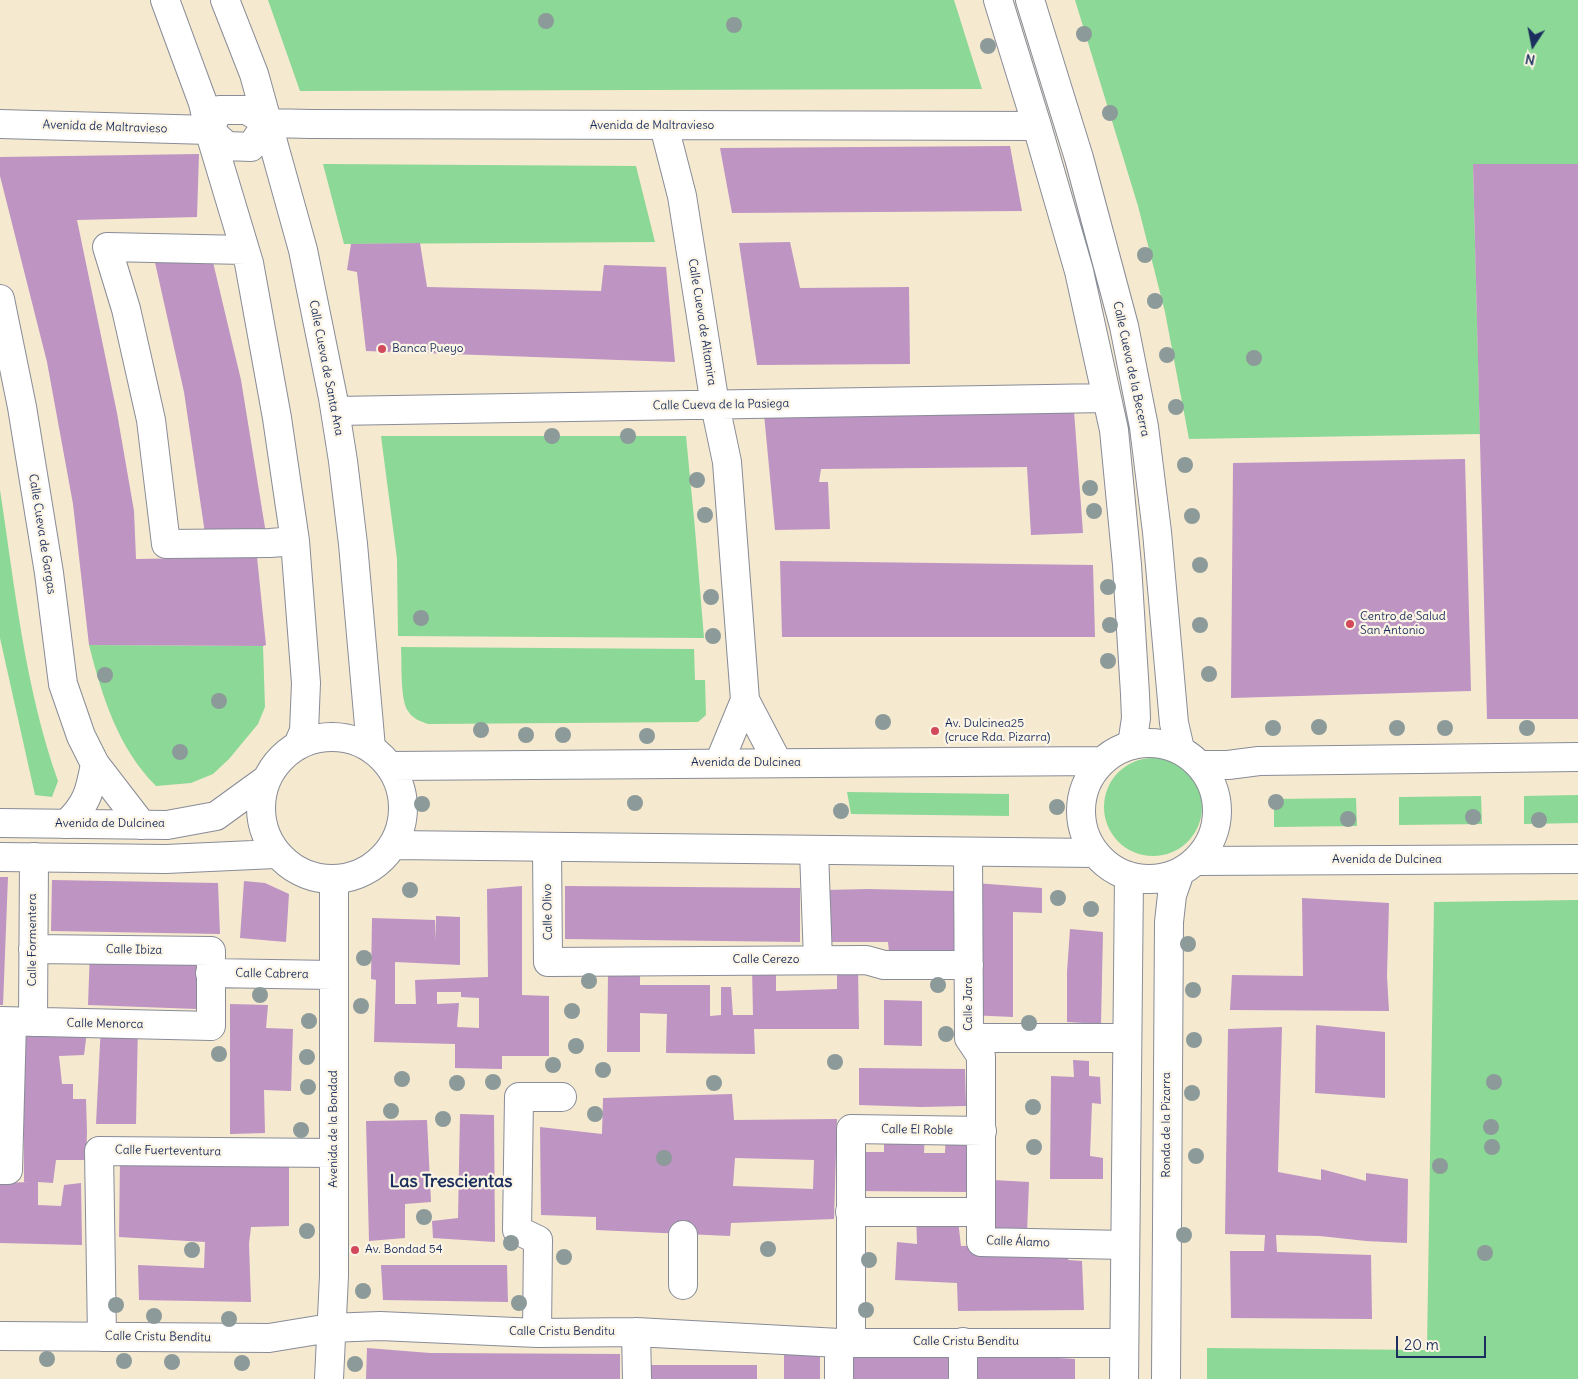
<!DOCTYPE html>
<html>
<head>
<meta charset="utf-8">
<style>
  body { margin:0 }
  #map { position:relative; width:1578px; height:1379px; overflow:hidden; background:#f5e9d0; font-family:Delius,sans-serif }
  canvas { display:block }
  .north { position:absolute; left:1508px; top:20px; width:50px; height:50px; -webkit-text-stroke:4px #fcf5e5; paint-order:stroke; rotate:191deg; font-size:14px; font-weight:700; line-height:20px; text-align:center; color:#1b2f5e }
  .north::after { content:''; display:block; margin:auto; width:18px; height:22px; background:#1b2f5e; clip-path:polygon(50% 0,100% 100%,50% 72%,0 100%) }
  .scale { position:absolute; left:1396px; top:1336px; width:90px; height:22px; box-sizing:border-box; border:2px solid #1b2f5e; border-top:0; padding-left:6px; font-size:15px; line-height:18px; white-space:nowrap; color:#1b2f5e; -webkit-text-stroke:4px #fcf5e5; paint-order:stroke }
</style>
</head>
<body>
<div id="map">
<canvas width="1578" height="1379"></canvas>
<div class="north">N</div>
<div class="scale">20 m</div>
</div>
<script>
const c = document.querySelector('canvas').getContext('2d');
c.lineJoin = 'round';
function fillPath(path, color) { c.fillStyle = color; c.fill(path, 'evenodd'); }
function strokePath(path, color, width, dash) { c.strokeStyle = color; c.lineWidth = width; c.lineCap = dash ? 'butt' : 'round'; c.setLineDash(dash || []); c.stroke(path); }
function drawText(font, color, halo, rows, align = 'center') {
  c.font = font + ' Delius,sans-serif'; c.lineWidth = 4.5; c.setLineDash([]); c.textBaseline = 'middle'; c.strokeStyle = halo; c.fillStyle = color; for (const [text, x, y, turn = 0] of rows) {
    c.save(); c.translate(x, y); c.rotate((+turn || 0) * Math.PI / 180); c.textAlign = isNaN(turn) ? turn : align; if (halo) c.strokeText(text, 0, 0); c.fillText(text, 0, 0); c.restore();
  }
}
fillPath(new Path2D(`
  M268,0H954L982,89L300,91Z
  M1075,0H1578V164H1473L1480,434L1189,439L1165,312L1138,206Z
  M323,164L636,166L655,242L344,244Z
  M381,436H686L695,529L704,638L398,636L397,559Z
  M0,490C15,588 25,688 58,781L52,797L35,795L0,638Z
  M89,645L263,646L265,707L258,724L229,759L213,774L191,783L156,786C118,748 102,696 89,645Z
  M401,647L694,649L695,680H705L706,715L698,722L428,724C420,721 413,719 408,711C400,700 402,662 401,647Z
  M1104 807a49 49 0 1 1 98 0a49 49 0 1 1-98 0Z
  M847,792L1009,794V816L851,814Z
  M1578,795V823L1524,824V796Z
  M1481,796L1482,824L1399,825V797Z
  M1356,798L1357,826L1274,827V799Z
  M1578,900V1379H1207V1348L1427,1350L1434,902Z`), '#8cd896');
fillPath(new Path2D(`
  M1010,146L1022,211L732,213L720,148Z
  M199,154L197,217L77,220L117,413L134,511L136,559L257,557L266,645L263,646L89,645L73,504L47,362L0,176V157Z
  M1473,164H1578V719H1487Z
  M790,242L800,288L909,287L910,364L757,365L739,243Z
  M420,243L427,287L601,291L604,265L666,267L675,362L366,351L357,272L347,270L351,244Z
  M154,258H212L241,380L267,540H206L184,392Z
  M1074,411L1083,533L1031,535L1027,467L821,469L819,482H828L830,529L775,530L764,414Z
  M1465,459L1471,691L1231,698L1233,463Z
  M780,561L1093,565L1095,637H782Z
  M0,877H8L3,1005H0Z
  M52,880L218,883L220,934L51,931Z
  M244,881L265,883L289,894L286,942L240,938Z
  M975,883L1042,888V913L1013,912V1017L969,1015Z
  M522,886V995L549,996V1056H502V1069L455,1068V1044L374,1042L376,980L371,979L372,918L435,920L436,941V916L460,917V965L395,962V1004H416L415,980L488,977L487,889ZM437,992H461V997L479,998V1028L457,1027L459,1003L437,1004Z
  M565,886L800,888V942L565,939Z
  M868,889L954,891L955,954L889,952L888,942H825V890Z
  M1302,898L1389,903L1387,976L1389,1011L1230,1010L1232,975L1303,976Z
  M1070,929L1103,932L1101,1024L1067,1022V972Z
  M90,949L200,959L197,1009L88,1005Z
  M837,960L858,966L859,1029H754L755,1054L666,1053L667,1014L640,1013V1052H607L608,975L640,976V985H710V1016L721,1015V987H731L733,1015H753L752,967L776,965V991L837,989Z
  M884,1000L922,1001V1046L884,1045Z
  M230,1004L268,1005L266,1028L293,1029L291,1091L264,1090L265,1133L230,1134Z
  M101,1024H138L136,1124H96Z
  M1316,1025L1385,1032V1098L1315,1093Z
  M1282,1027L1278,1172L1321,1180V1169L1366,1181V1173L1408,1179L1407,1243L1366,1241L1320,1236L1276,1235L1277,1252L1371,1255L1372,1319L1231,1318L1230,1251H1264L1265,1235L1225,1234L1228,1029Z
  M23,1032H87L84,1055L59,1056L62,1084H73V1099H86L87,1132L86,1160H56L53,1183L38,1182V1205L61,1206L64,1185L81,1183L82,1245L0,1243V1183L30,1182H24Z
  M1073,1060L1089,1061V1076L1100,1077L1101,1104L1092,1103L1090,1156L1103,1158V1179H1050L1051,1076L1074,1077Z
  M859,1068L965,1069L966,1106L921,1107L859,1105Z
  M732,1094L734,1120L837,1119L834,1219L731,1223L730,1236L596,1230V1217L541,1215L540,1127L602,1134L603,1098ZM735,1158L814,1160L813,1189L733,1186Z
  M460,1114L494,1115L495,1242L433,1238L432,1221L458,1218Z
  M427,1120L431,1202L405,1204V1238L369,1241L366,1121Z
  M925,1130L924,1153H945L946,1131H971L967,1192L859,1191L861,1152H884V1132Z
  M120,1158L289,1165V1226L251,1227L249,1244L251,1302L139,1300L138,1265L204,1268L205,1242L119,1237Z
  M993,1180L1029,1182L1027,1233H993Z
  M916,1212H957L961,1246L1070,1244L1068,1260L1082,1261L1084,1310L958,1311L957,1283L895,1280L897,1242L917,1244Z
  M381,1265H507L508,1302L383,1300Z
  M367,1348L430,1353L620,1354V1379H366Z
  M784,1350L820,1352V1379H784Z
  M974,1353L1075,1359V1379H973Z
  M839,1354L953,1355L952,1379H839Z
  M649,1365H757V1379H650Z`), '#bd94c2');
const street = new Path2D(`
  M165,0L203,103L209,130L249,263L277,418L295,541L306,683L304,731L298,745
  M225,0L254,74L303,250L333,398L343,461L353,544L371,748
  M998,0L1037,126L1079,271L1114,430L1127,565L1135,694L1136,718L1132,745
  M1030,0L1079,158L1124,326L1144,427L1157,532L1174,723L1180,749
  M0,124L209,130L227,146L251,147L267,123
  M664,126L682,196L715,405L727,462L745,700L778,763
  M209,130L219,110H247L267,123L311,124L1037,126
  M245,250L107,247L126,309L151,420L166,544L270,543L295,541
  M0,299L22,407L49,573L63,684L81,736L95,764L142,825
  M335,411L1106,398
  M719,763L745,700
  M66,824C87,805 90,791 95,764
  M547,847L548,962L866,960L884,965H969
  M814,851L818,960
  M968,852L969,1038L981,1056V1242L1125,1245
  M210,973L333,975
  M0,1021L211,1026V951L33,949
  M33,1022L34,857
  M969,1038H1127
  M0,1170H8L12,1022
  M850,1212H981
  M683,1235V1285
  M636,1332L637,1379
  M537,1333L538,1240L517,1230L519,1097H562
  M0,1336L269,1338L330,1328L380,1326L537,1333L636,1332L839,1343H1124
  M102,1337L99,1151L334,1153
  M851,1342V1129L982,1131
  M839,1343V1379
  M329,1379L334,1276V879
  M963,1379V1342`);
const secondary = new Path2D(`
  M261 808a71 71 0 1 1 142 0a71 71 0 1 1-142 0Z
  M1081 811a68 68 0 1 1 136 0a68 68 0 1 1-136 0Z
  M1201,765H1228L1259,761L1578,757
  M390,766L1102,761
  M0,823L167,825L216,816L267,779
  M394,845L1095,853
  M0,857L166,859L275,854
  M1196,861L1578,859
  M1124,1379L1129,876
  M1166,1379L1169,922L1172,895L1180,872`);
strokePath(street, '#888c97', 30);
strokePath(secondary, '#888c97', 30);
strokePath(street, '#fff', 28);
strokePath(secondary, '#fff', 28);
c.fillStyle = '#8c9a99';
for (const [x, y] of [
  [546,21],
  [734,25],
  [1084,34],
  [988,46],
  [1110,113],
  [1145,255],
  [1155,301],
  [1167,355],
  [1254,358],
  [1176,407],
  [552,436],
  [628,436],
  [1185,465],
  [697,480],
  [1090,488],
  [1094,511],
  [705,515],
  [1192,516],
  [1200,565],
  [1108,587],
  [711,597],
  [421,618],
  [1110,625],
  [1200,625],
  [713,636],
  [1108,661],
  [1209,674],
  [105,675],
  [219,701],
  [883,722],
  [1319,727],
  [1273,728],
  [1397,728],
  [1445,728],
  [1527,728],
  [481,730],
  [526,735],
  [563,735],
  [647,736],
  [180,752],
  [1276,802],
  [635,803],
  [422,804],
  [1057,807],
  [841,811],
  [1473,817],
  [1348,819],
  [1539,820],
  [410,890],
  [1058,898],
  [1091,909],
  [1188,944],
  [364,958],
  [589,981],
  [938,985],
  [1193,990],
  [260,995],
  [361,1006],
  [572,1011],
  [309,1021],
  [1029,1023],
  [946,1034],
  [1194,1040],
  [576,1046],
  [219,1054],
  [307,1057],
  [835,1062],
  [553,1065],
  [603,1070],
  [402,1079],
  [493,1082],
  [1494,1082],
  [457,1083],
  [714,1083],
  [308,1087],
  [1192,1093],
  [1033,1107],
  [391,1111],
  [595,1114],
  [443,1119],
  [1491,1127],
  [301,1130],
  [1034,1147],
  [1492,1147],
  [1196,1156],
  [664,1158],
  [1440,1166],
  [424,1217],
  [307,1231],
  [1184,1235],
  [511,1243],
  [768,1249],
  [192,1250],
  [1485,1253],
  [564,1257],
  [869,1260],
  [363,1291],
  [519,1303],
  [116,1305],
  [866,1310],
  [154,1316],
  [229,1319],
  [47,1359],
  [124,1361],
  [172,1362],
  [242,1363],
  [355,1364]
]) { c.beginPath(); c.arc(x, y, 8, 0, 2 * Math.PI); c.fill(); }
for (const [x, y, r, color] of [
  [382,349,5,"#d1495b"],
  [1350,624,5,"#d1495b"],
  [935,731,5,"#d1495b"],
  [355,1250,5,"#d1495b"]
]) { const dot = new Path2D(); dot.arc(x, y, r, 0, 2 * Math.PI); c.fillStyle = color; c.fill(dot); strokePath(dot, '#fcf5e5', 2); }
drawText('12px', '#1b2f5e', '#fcf5e5', [
  ["Avenida de Maltravieso",652,126],
  ["Avenida de Maltravieso",105,127,2],
  ["Calle Cueva de Altamira",702,322,81],
  ["Calle Cueva de Santa Ana",326,368,79],
  ["Calle Cueva de la Becerra",1131,369,78],
  ["Calle Cueva de la Pasiega",721,405,-1],
  ["Calle Cueva de Gargas",42,534,81],
  ["Avenida de Dulcinea",746,763],
  ["Avenida de Dulcinea",110,824],
  ["Avenida de Dulcinea",1387,860],
  ["Calle Olivo",548,912,-91],
  ["Calle Formentera",33,940,-90],
  ["Calle Ibiza",134,950,1],
  ["Calle Cerezo",766,960],
  ["Calle Cabrera",272,974,1],
  ["Calle Jara",969,1004,-90],
  ["Calle Menorca",105,1024,1],
  ["Ronda de la Pizarra",1167,1125,-90],
  ["Avenida de la Bondad",334,1129,-90],
  ["Calle El Roble",917,1130,1],
  ["Calle Fuerteventura",168,1151,1],
  ["Calle Álamo",1018,1242,2],
  ["Calle Cristu Benditu",562,1332],
  ["Calle Cristu Benditu",158,1337,1],
  ["Calle Cristu Benditu",966,1342]
]);
drawText('12px', '#1b2f5e', '#fcf5e5', [
  ["Banca Pueyo",392,349],
  ["Centro de Salud",1360,617],
  ["San Antonio",1360,631],
  ["Av. Dulcinea25",945,724],
  ["(cruce Rda. Pizarra)",945,738],
  ["Av. Bondad 54",365,1250]
], 'left');
drawText('bold 18px', '#1b2f5e', '#fcf5e5', [
  ["Las Trescientas",451,1182]
]);
</script>
</body>
</html>
